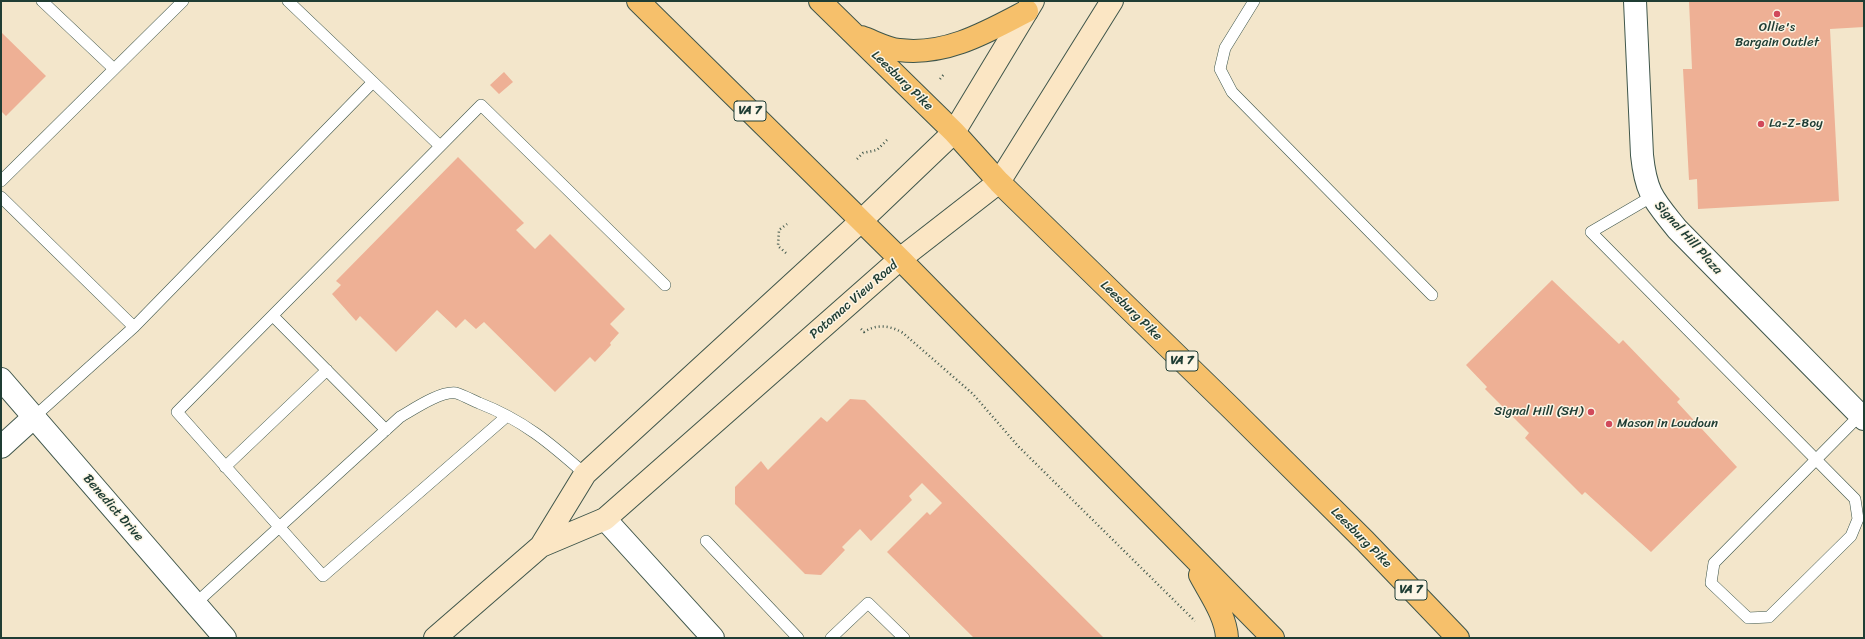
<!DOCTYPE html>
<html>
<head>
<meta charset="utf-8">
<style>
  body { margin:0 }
  #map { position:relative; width:1865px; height:639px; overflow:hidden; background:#f3e6cb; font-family:Sriracha,sans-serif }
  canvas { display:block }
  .frame { position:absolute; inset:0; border:2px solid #1f3d34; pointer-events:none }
</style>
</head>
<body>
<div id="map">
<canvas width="1865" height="639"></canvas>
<div class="frame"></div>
</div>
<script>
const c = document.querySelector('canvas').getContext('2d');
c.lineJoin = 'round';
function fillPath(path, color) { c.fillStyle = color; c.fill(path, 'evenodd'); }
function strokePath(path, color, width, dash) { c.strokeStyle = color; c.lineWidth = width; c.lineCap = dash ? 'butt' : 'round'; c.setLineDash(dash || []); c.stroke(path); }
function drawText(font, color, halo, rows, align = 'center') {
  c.font = font + ' Sriracha,sans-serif'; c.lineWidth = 3; c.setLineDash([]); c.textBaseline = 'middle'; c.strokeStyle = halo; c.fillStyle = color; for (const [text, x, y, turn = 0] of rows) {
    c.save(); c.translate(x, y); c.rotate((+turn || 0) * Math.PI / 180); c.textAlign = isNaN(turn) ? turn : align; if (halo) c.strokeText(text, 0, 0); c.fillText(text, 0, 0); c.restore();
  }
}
fillPath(new Path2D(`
  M1689,1H1864V27L1830,29L1839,201L1698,209L1697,179L1689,180L1683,69H1692Z
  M1,32L46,76L6,116L1,111Z
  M504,72L513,82L499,94L490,85Z
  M458,157L524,223L516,230L535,249L550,234L625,309L610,324L619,333L610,343L611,345L595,362L590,357L555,392L484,322L476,329L465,319L456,328L437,310L396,352L360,316L356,321L332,294L341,285L336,281Z
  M1552,280L1619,344L1623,340L1680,399L1677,402L1737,467L1651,552L1585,492L1582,495L1525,438L1529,433L1485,389L1487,387L1466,365Z
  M850,399L865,400L1104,638H974L887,552L927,512L930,515L942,503L922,483L909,496L912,500L871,541L860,529L842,547L845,550L821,575L805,574L735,504V487L761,461L768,470L821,417L827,422Z`), '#eeb095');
const service = new Path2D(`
  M42,1L114,69
  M1254,1L1225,48L1220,69L1232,92L1432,295
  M373,82L440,146
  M1,181L183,1
  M1,197L134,327
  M1651,197L1591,232L1855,499L1858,519L1851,536L1769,617L1748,618L1711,583L1714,563L1860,415
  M273,316L386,430
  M507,416L323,576L177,412L481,105L665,285
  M34,417L134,327L373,82L288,1
  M225,467L327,370
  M706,541L798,638
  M196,603L400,417C414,409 440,391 456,393C463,395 472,400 479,403C523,420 550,443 585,474
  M831,638L868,603L904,638`);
const minor = new Path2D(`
  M1635,1L1642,155C1646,194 1654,200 1677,229L1864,419
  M1,447L34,417
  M605,519L713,638`);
const tertiary = new Path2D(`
  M1,379L225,638`);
const secondary = new Path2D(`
  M541,546L585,474L861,221L954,132L1033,1
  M435,638L541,546L605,519L900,259L999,182L1112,1`);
const trunk = new Path2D(`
  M638,1L900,259L1273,638
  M820,1L954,132L999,182L1232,409L1365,541L1458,638
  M861,37C873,41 887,49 899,50C946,56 987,32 1027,11
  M1200,575C1210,594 1226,616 1227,638`);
strokePath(service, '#3f564b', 12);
strokePath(minor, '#3f564b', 24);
strokePath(tertiary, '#3f564b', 24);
strokePath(secondary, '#3f564b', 24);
strokePath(trunk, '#3f564b', 24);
strokePath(new Path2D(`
  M940,79L945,73
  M857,159L863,153L877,150L887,140
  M786,253L778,246L779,230L787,224
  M861,329L864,332C876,324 890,325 903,333L973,394L1018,446L1195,621`), '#3f564b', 2.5, [1, 3]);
strokePath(service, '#fff', 11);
strokePath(minor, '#fff', 22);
strokePath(tertiary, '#fff', 22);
strokePath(secondary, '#fbe6c4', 22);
strokePath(trunk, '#f6c06b', 22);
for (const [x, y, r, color] of [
  [1777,14,4,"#d1495b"],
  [1761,124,4,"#d1495b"],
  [1591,412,4,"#d1495b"],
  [1609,424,4,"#d1495b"]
]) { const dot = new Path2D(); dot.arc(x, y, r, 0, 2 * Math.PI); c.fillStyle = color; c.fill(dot); strokePath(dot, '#fcf5e5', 1.5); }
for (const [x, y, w] of [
  [750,111,32],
  [1182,361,32],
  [1411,590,32]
]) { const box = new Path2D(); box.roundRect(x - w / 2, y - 10, w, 20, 3); c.fillStyle = '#fcf5e5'; c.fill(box); strokePath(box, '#1f3d34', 1); }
drawText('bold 12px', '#1f3d34', null, [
  ["VA 7",750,111],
  ["VA 7",1182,361],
  ["VA 7",1411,590]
]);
drawText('13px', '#1f3d34', '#fcf5e5', [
  ["Ollie's",1777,28,"center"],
  ["Bargain Outlet",1777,43,"center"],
  ["La-Z-Boy",1769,124],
  ["Signal Hill (SH)",1583,412,"right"],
  ["Mason in Loudoun",1617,424]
], 'left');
drawText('13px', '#1f3d34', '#fcf5e5', [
  ["Leesburg Pike",902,81,44],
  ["Signal Hill Plaza",1688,238,48],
  ["Potomac View Road",854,300,-41],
  ["Leesburg Pike",1131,311,44],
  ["Benedict Drive",113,508,49],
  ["Leesburg Pike",1361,538,45]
]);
</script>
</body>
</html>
